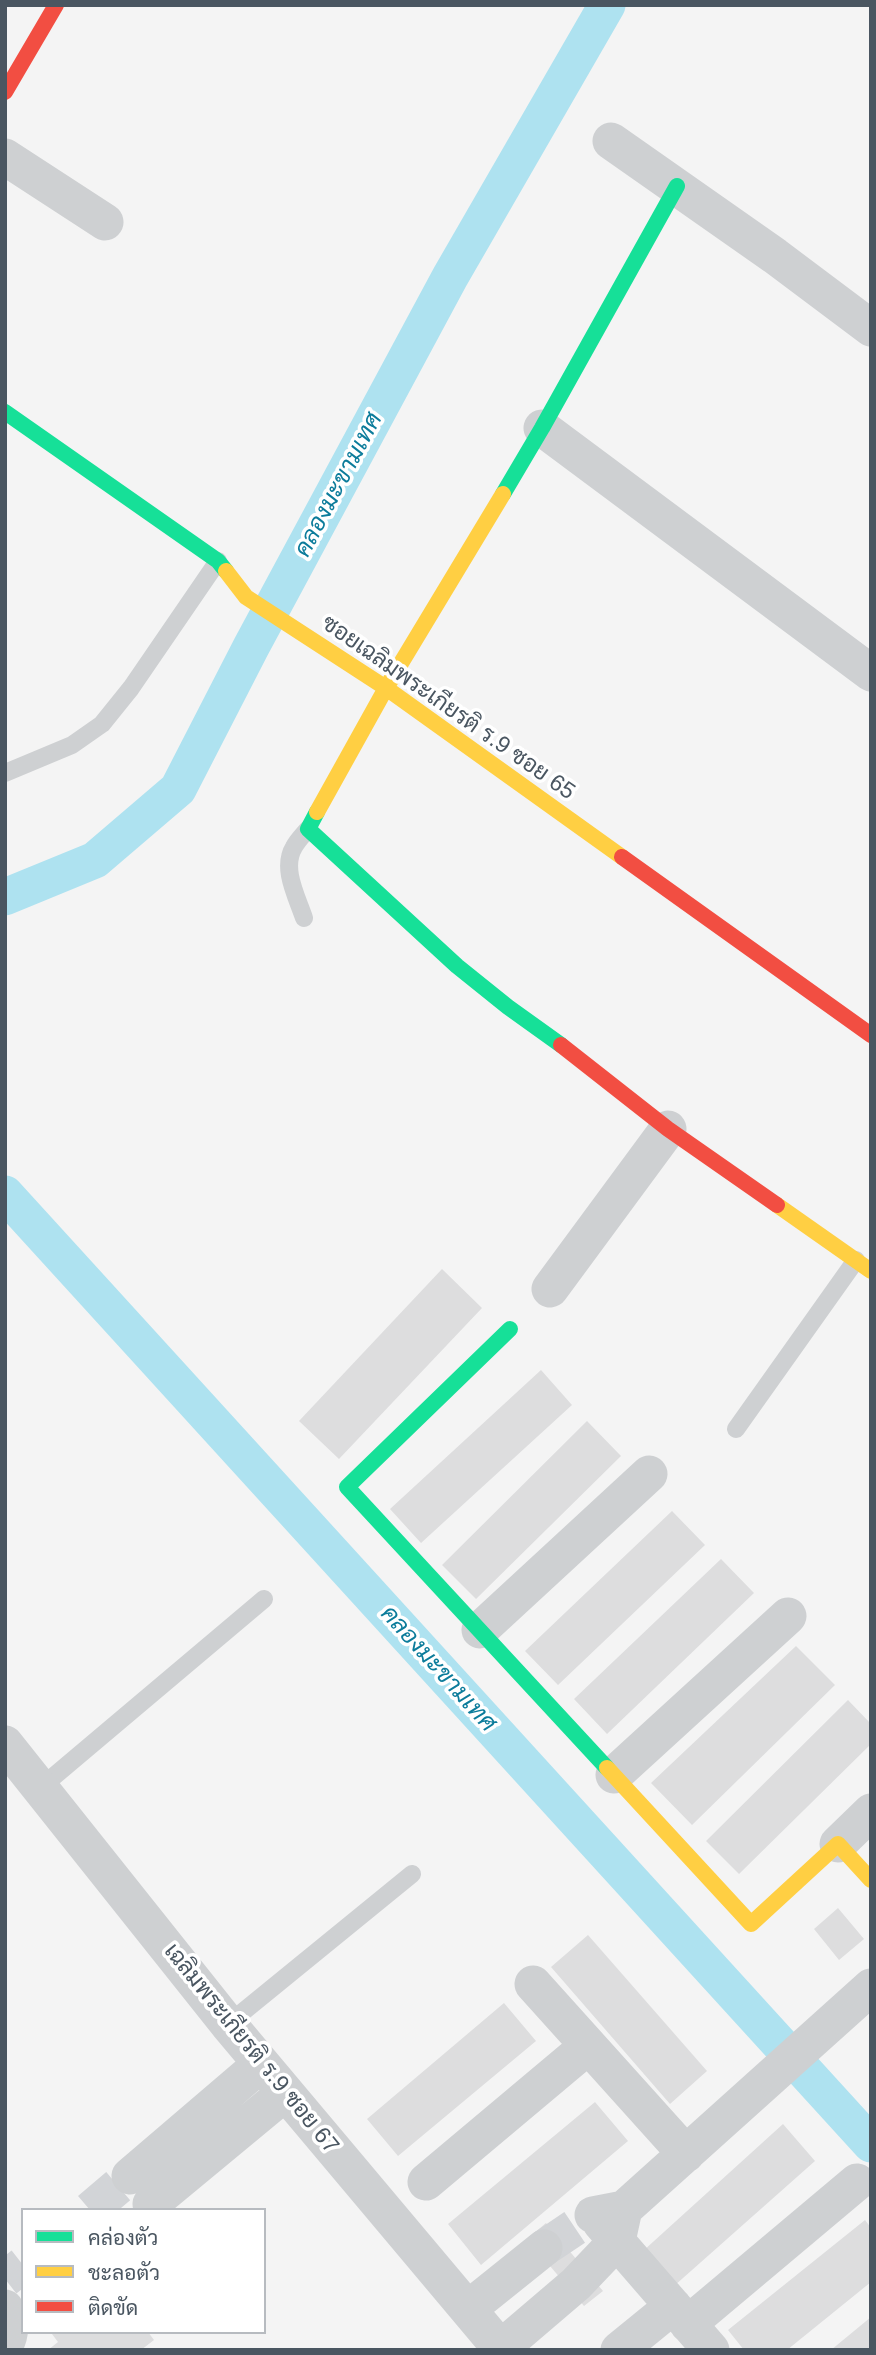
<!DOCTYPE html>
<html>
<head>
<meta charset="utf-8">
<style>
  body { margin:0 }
  #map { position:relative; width:876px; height:2355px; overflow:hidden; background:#f4f4f4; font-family:Arial,Sarabun,sans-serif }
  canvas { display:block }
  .frame { position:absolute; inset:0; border:7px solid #4a5661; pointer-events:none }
  .legend { position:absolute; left:21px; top:2208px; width:245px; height:126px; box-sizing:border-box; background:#fff; border:2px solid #b7bbc0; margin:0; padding:9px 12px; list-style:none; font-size:21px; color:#4a5661 }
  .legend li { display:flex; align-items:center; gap:14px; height:35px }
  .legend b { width:35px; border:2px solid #b7bbc0 }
</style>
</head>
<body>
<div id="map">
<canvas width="876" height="2355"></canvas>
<div class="frame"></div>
<ul class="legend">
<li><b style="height:9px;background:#16e098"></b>คล่องตัว</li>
<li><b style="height:9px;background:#ffcf43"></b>ชะลอตัว</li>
<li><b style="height:9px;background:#f24e42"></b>ติดขัด</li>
</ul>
</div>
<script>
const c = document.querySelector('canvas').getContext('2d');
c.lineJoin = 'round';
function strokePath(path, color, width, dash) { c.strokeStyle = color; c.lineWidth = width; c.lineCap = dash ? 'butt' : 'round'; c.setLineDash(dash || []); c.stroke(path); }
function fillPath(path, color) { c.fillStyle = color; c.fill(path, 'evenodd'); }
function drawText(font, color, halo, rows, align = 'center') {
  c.font = font + ' Arial,Sarabun,sans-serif'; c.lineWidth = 7; c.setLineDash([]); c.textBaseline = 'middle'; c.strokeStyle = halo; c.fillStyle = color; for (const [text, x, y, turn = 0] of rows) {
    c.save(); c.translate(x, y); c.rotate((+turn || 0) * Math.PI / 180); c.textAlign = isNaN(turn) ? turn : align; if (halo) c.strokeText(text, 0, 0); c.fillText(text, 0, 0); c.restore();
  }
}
strokePath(new Path2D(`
  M5,897L95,860L178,789L251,647L450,277L607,5
  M5,1194L871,2144`), '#aee2f0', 37);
fillPath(new Path2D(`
  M442,1269L482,1308L339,1459L299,1421Z
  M541,1370L572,1405L421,1543L390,1509Z
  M587,1421L621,1456L476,1599L442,1565Z
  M672,1511L705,1545L558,1685L525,1651Z
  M721,1559L754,1593L607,1734L574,1699Z
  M796,1646L835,1685L692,1825L651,1783Z
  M848,1700L871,1724V1744L739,1874L706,1841Z
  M838,1908L864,1939L839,1960L814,1929Z
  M588,1935L707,2071L670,2104L551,1967Z
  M504,2003L536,2041L398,2156L367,2119Z
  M595,2102L628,2141L481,2265L448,2224Z
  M783,2124L815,2161L674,2286L643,2251Z
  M865,2220L871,2228V2282L787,2350H744L728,2330Z
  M546,2223L603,2291L584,2306L527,2239Z
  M871,2317V2350H831Z
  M55,2332H148L154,2340L141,2350H48L58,2342L52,2334Z`), '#ddddde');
strokePath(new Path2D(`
  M90,2210L130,2176
  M544,2248L593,2215
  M5,2279L23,2265`), '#d2d4d7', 37, [37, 18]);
strokePath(new Path2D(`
  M5,773L72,745L102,724L131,688L218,561
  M304,918C297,897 281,868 294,847C297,841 303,835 308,829
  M736,1429L856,1260
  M40,1788L264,1599
  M228,2024L412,1874`), '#ced0d2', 18);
strokePath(new Path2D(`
  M611,141L775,256L871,328
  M5,157L105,222
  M542,428L871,673
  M550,1289L668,1129
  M480,1630L649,1474
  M5,1744L228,2024L502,2350
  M614,1775L788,1616
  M838,1844L871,1812
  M533,1984L686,2154
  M130,2176L261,2064
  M426,2182L588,2046
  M151,2204L285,2093
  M593,2215L624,2209L871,1987
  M601,2223L711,2350
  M5,2308C11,2321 12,2332 5,2345
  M468,2309L544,2248
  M688,2324L857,2182
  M501,2348L576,2284L617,2241L624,2209
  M619,2350L673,2306`), '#ced0d2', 37);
strokePath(new Path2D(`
  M5,412L218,561L226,571
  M503,494L542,428L677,186
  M317,812L308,829L457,966L508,1007L561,1045
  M510,1329L347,1487L607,1768`), '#16e098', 16);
strokePath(new Path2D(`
  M226,571L246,597L386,688L622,857
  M317,812L386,688L503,494
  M777,1205L871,1271
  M607,1768L751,1924L838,1844L871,1880`), '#ffcf43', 16);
strokePath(new Path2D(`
  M5,92L56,5
  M622,857L871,1035
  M561,1045L668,1129L777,1205`), '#f24e42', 16);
drawText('23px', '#4a5661', '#fff', [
  ["ซอยเฉลิมพระเกียรติ ร.9 ซอย 65",448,708,35],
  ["เฉลิมพระเกียรติ ร.9 ซอย 67",251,2049,51]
]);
drawText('italic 24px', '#0c7c9b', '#fff', [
  ["คลองมะขามเทศ",339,485,-62],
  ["คลองมะขามเทศ",438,1669,48]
]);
</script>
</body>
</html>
